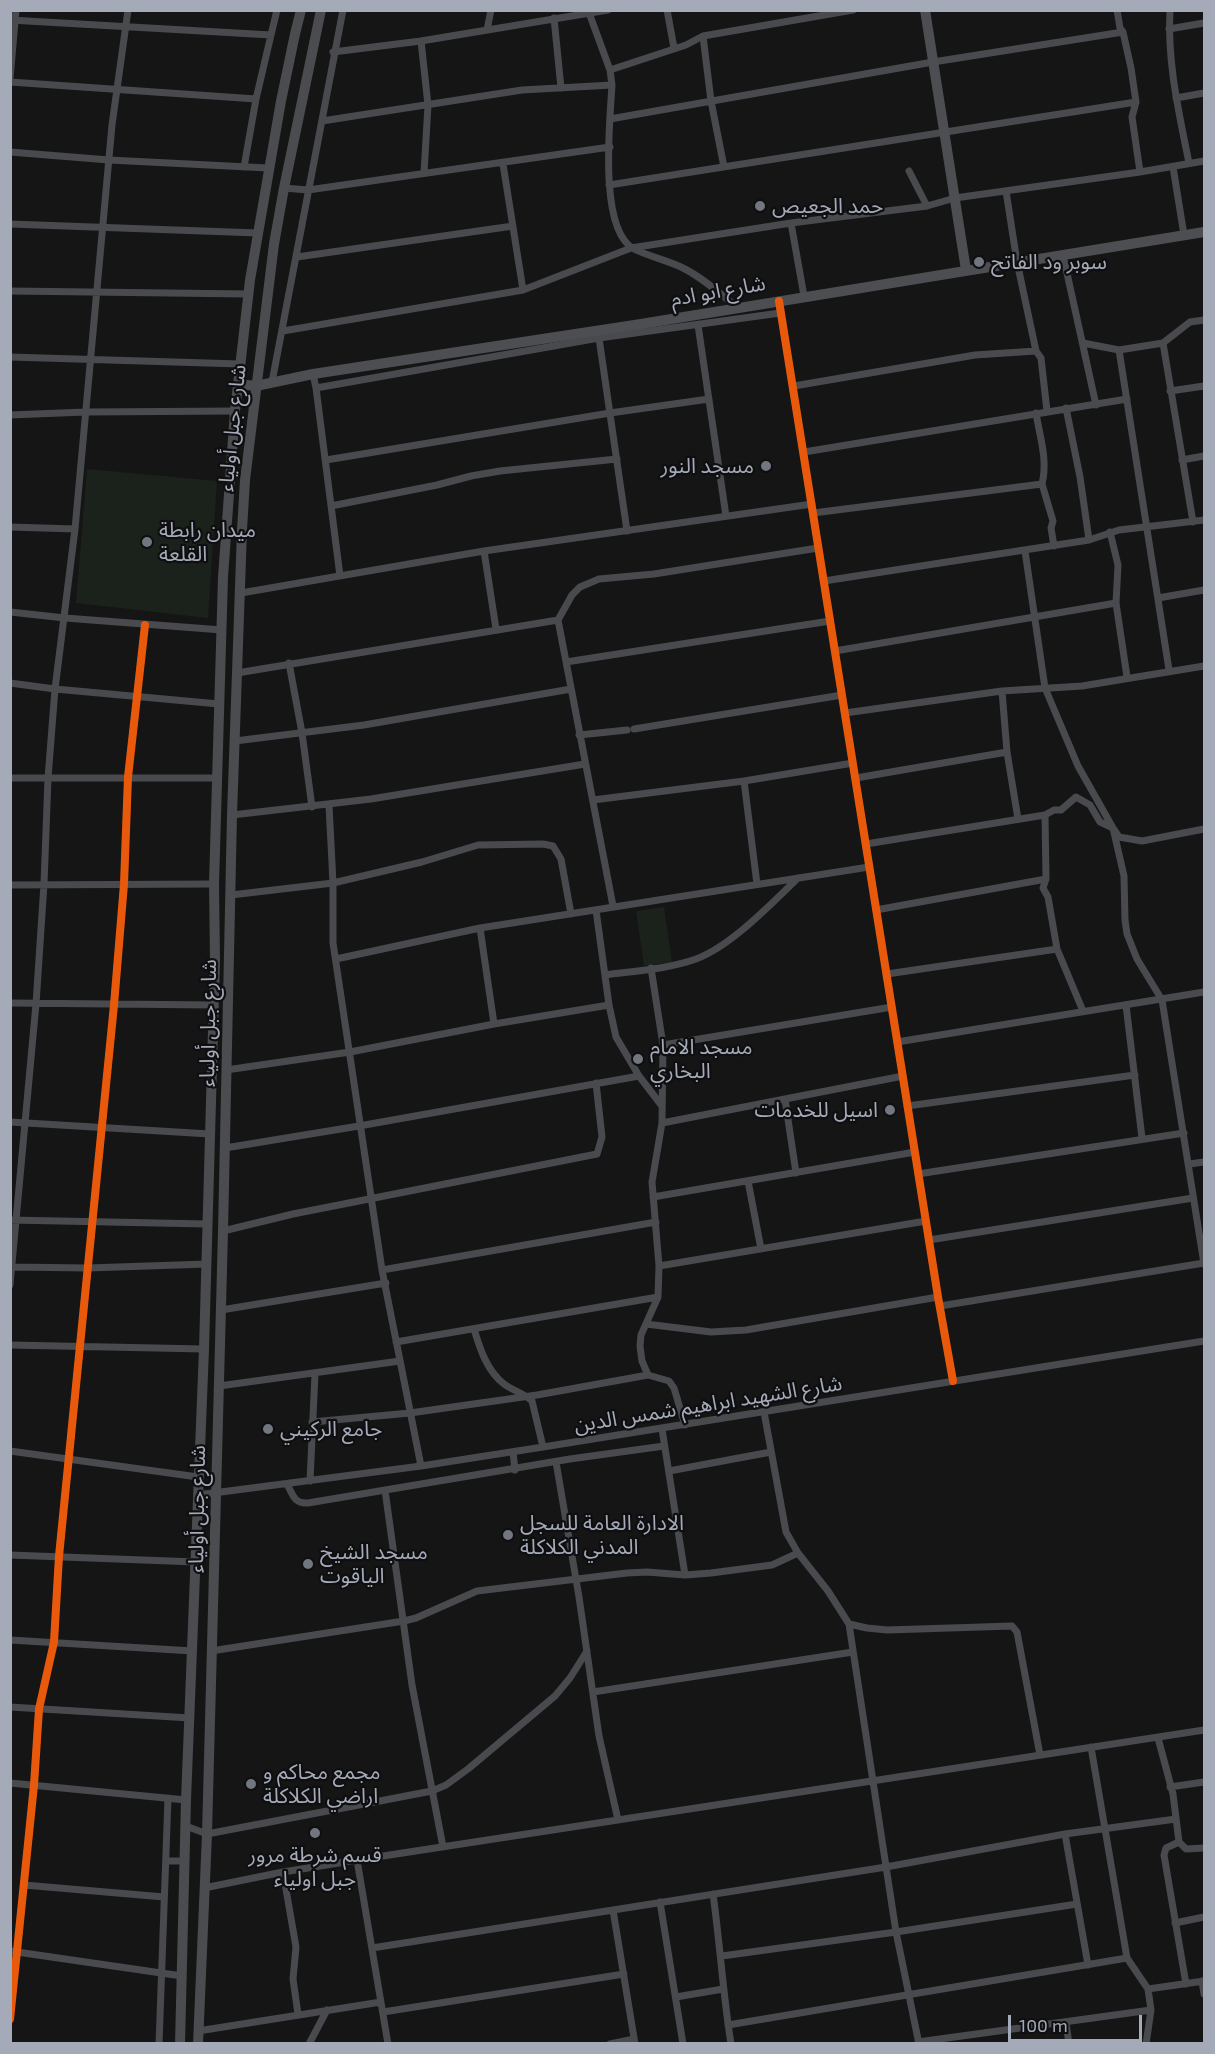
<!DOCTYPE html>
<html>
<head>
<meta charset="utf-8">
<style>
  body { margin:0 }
  #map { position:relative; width:1215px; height:2054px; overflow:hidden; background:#151515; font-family:"Exo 2",sans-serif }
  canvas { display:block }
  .frame { position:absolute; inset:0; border:12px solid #a4aab7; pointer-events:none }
  .scale { position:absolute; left:1008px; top:2015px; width:134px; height:27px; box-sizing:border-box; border:3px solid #a4aab7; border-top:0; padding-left:8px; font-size:18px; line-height:21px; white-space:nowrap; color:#a4aab7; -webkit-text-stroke:4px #0f0f11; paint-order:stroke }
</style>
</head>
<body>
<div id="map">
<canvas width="1215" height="2054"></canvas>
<div class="frame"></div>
<div class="scale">100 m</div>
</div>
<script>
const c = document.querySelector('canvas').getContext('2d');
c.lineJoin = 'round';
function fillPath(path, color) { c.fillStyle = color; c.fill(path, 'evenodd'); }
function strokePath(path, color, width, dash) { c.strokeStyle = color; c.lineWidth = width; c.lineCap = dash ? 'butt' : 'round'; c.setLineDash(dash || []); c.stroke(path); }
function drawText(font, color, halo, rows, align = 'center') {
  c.font = font + ' "Exo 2","Noto Sans Arabic",sans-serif'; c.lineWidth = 4.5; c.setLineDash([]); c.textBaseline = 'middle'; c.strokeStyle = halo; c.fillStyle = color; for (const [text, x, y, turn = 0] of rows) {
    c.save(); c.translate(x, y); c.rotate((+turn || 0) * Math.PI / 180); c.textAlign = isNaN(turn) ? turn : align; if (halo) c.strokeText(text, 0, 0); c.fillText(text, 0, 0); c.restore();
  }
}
fillPath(new Path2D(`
  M87,469L217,481L208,618L76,603Z
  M664,907L672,962L644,966L636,911Z`), '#1a221b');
strokePath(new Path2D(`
  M588,10L610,70L612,85C610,120 598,230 634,249C648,256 666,260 681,267C702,277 719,293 737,307
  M667,10L674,48
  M1117,10L1120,28L1123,32L1131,68L1136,102L1132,117L1140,172
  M1170,10C1167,62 1179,113 1189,163
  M554,18L561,88
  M10,20L271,35L277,10
  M1169,29L1204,23
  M487,30L491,10
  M703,36L711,101L724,167
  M421,41L428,105L424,173
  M333,52L421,41L608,10
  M610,70L686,45L703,36L853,10
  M10,79L16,10
  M10,82L256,99
  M1176,98L1204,93
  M610,119L933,62L1123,32
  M322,121L522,90L612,85
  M10,152L109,160L268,168
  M503,164L523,290
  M244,167L256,99L271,35
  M1173,167L1184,235
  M909,171L927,206
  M609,185L1136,102
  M284,188L308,190L610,147
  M1006,191L1017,262L1036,351
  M791,223L804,296
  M10,224L258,233
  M1063,255L1096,405
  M297,257L513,226
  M10,291L248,294
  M779,301L938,1297L953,1381
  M698,325L726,516
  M283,331L523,290L631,248L791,223L927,206L955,198L1140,172L1204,161
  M599,338L627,531
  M1083,343L1119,350L1163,343L1190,322L1204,320
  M1163,343L1193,522
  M1119,350L1169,670
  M10,357L240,364
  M313,374L316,388L340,576
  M272,382L343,10
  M794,386L975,355L1036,351L1041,358L1047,411
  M316,388L599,338L780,313
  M1170,391L1204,386
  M1066,408L1080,477L1089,540
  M1036,413C1040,438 1048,460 1042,484
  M10,415L86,412L235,411
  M804,452L1127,399
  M326,460L610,413L709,399
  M1182,460L1204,456
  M331,506L437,485L471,476L500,471L617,459
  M813,513L1042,484L1053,521L1051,528L1054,546
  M10,527L75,529
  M1110,532L1118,565L1116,603L1127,677
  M484,551L496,629
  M1025,551L1045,688L1078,766L1113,828L1119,837L1142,841L1204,829
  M824,581L1089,540L1119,530L1204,520
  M241,593L484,551L812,504
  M1158,598L1204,590
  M10,612L65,618L222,630
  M835,651L1116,603
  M566,662L830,621
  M289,663L302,733L312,807
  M237,673L558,620
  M10,683L55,689L219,704
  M1002,691L1007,752L1018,819
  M845,713L1002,691L1082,686L1204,666
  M634,729L842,695
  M579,735L627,730
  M235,741L364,725L571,689
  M10,778H217
  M856,778L1007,752
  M744,781L757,884
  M593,800L744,781L853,763
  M329,805L333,883V943L382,1270L421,1466
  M232,815L371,799L585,764
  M1045,815L1046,879L1043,888L1048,897L1057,949L1083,1011
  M866,844L1045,815L1054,810H1061L1076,797L1090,805L1100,822L1113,828L1124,876L1125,920L1127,934L1137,959L1162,1000L1204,1264
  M10,885L214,884
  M231,895L333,883L422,862L478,845L543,844L553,846L561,859L571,914
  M613,906L558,620L572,595L580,587L599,579L654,574L818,548
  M596,910L609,1005L616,1037L639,1076L662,1106
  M876,910L1046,879
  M480,928L494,1024
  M336,959L480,928L869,867
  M651,968L663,1045L662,1123
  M887,974L1057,949
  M605,975C635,971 668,969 696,959C731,946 771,904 798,878
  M10,1003L214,1005
  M1126,1005L1142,1138
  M897,1042L1204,992
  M663,1045L892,1007
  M226,1070L350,1052L494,1024L609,1005
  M785,1099L796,1173
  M907,1106L1135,1075
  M10,1122L210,1134
  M225,1148L359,1126L639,1076
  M1189,1164L1204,1162
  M918,1174L1184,1133
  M748,1181L761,1249
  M653,1197L915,1152
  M10,1220L207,1224
  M223,1231L293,1214L597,1154L602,1137L596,1083
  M929,1240L1193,1198
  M659,1266L926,1221
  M10,1267L88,1268L207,1264
  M382,1270L656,1222
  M10,1285L36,1004L44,884L48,778L55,689L75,529L112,125L128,10
  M940,1306L1204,1263
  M221,1310L386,1283
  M646,1324L711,1332L746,1330L938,1297
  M474,1329C480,1349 487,1371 504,1384C513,1391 524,1393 532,1401L543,1447
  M396,1342L658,1297
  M10,1345L204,1349
  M219,1386L400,1361
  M764,1412L786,1532L798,1553L828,1591L849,1624L896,1932L919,2044
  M312,1422L410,1413L537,1395L648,1375
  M685,1425L674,1388L669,1381L648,1375L642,1361L640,1346L641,1335L658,1297L659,1266L652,1182L662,1123L903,1076
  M662,1429L685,1575
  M10,1451L198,1477
  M513,1452L515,1470
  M556,1462L579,1597L599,1736L618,1820
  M669,1471L771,1452
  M310,1481L315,1374
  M287,1484C293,1495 294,1504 308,1503L570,1459L664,1446
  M385,1490L412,1685L443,1847
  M198,1495L421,1466L543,1447L1204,1341
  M10,1555L196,1562
  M849,1624L867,1628L887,1630L1012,1626L1017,1632L1040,1755
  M10,1640L193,1651
  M211,1651L404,1621L416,1618L477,1591L627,1573L647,1572L685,1575L711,1573L772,1565L798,1553
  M593,1692L853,1652
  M10,1707L190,1718
  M1158,1738L1173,1794L1179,1842L1186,1849L1204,1848
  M1091,1747L1127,1958L1148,1989L1151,2010L1146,2044
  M10,1783L186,1800
  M1170,1787L1204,1782
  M186,1826L207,1834L432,1791L446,1785L468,1769L555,1696L570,1678L587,1651
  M1065,1834L1088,1965
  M1179,1842L1166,1848L1164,1855L1186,1984
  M357,1860L388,2044
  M166,1861H185
  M283,1872L296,1947L293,1979L298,2014
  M24,1885L164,1897
  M204,1888L283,1872L357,1860L1204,1730
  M713,1894C720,1944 723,1994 731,2044
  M660,1902L683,2044
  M613,1910L635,2044
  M1175,1923L1204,1917
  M372,1948L886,1867L1065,1834L1176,1819
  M10,1951L182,1976
  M722,1956L896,1932L1077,1904
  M1202,1981L1204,1994
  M1148,1989L1204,1981
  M676,1997L723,1989
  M383,2012L624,1974
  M10,2019L34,1785L39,1709L54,1642L59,1556L114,1005L124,884L128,777L145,625
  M1066,2023L1069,2044
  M728,2025L1127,1958
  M198,2031L381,2002
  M918,2042L1151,2010
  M159,2044L168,1798
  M309,2044L327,2010
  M610,2044L634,2039`), '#484a4e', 7);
strokePath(new Path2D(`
  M925,10L966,270
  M238,384L256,386L313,374L641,324L1204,232`), '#4c4e52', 10);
strokePath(new Path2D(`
  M180,2044L186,1800L204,1349L215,960L214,884L223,577L235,411L250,280L281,101L295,34L301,10
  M198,2044L207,1834L223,1231L232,815L242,530L245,480L274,244L284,188L321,10`), '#4b4c4f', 10);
strokePath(new Path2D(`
  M779,301L938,1297L953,1381
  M10,2019L34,1785L39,1709L54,1642L59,1556L114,1005L124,884L128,777L145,625`), '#e8590c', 8);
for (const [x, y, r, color] of [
  [760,206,6,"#72767e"],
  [979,262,6,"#72767e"],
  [766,466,6,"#72767e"],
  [147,542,6,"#72767e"],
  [638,1059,6,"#72767e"],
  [890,1110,6,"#72767e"],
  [268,1429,6,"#72767e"],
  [508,1535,6,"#72767e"],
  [308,1564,6,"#72767e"],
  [251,1784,6,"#72767e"],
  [315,1833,6,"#72767e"]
]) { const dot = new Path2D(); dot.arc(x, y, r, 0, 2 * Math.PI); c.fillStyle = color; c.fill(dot); strokePath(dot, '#0f0f11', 2); }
drawText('21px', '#a4aab7', '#0f0f11', [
  ["حمد الجعيص",772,206],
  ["سوبر ود الفاتح",991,262],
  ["مسجد النور",754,466,"right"],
  ["ميدان رابطة",159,530],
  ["القلعة",159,554],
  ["مسجد الامام",650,1047],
  ["البخاري",650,1071],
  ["اسيل للخدمات",878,1110,"right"],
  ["جامع الركيني",280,1429],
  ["الادارة العامة للسجل",520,1523],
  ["المدني الكلاكلة",520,1547],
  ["مسجد الشيخ",320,1552],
  ["الياقوت",320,1576],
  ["مجمع محاكم و",263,1772],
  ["اراضي الكلاكلة",263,1796],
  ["قسم شرطة مرور",315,1855,"center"],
  ["جبل اولياء",315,1879,"center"]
], 'left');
drawText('21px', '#a4aab7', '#0f0f11', [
  ["شارع ابو ادم",718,291,-10],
  ["شارع جبل أولياء",232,428,-84],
  ["شارع جبل أولياء",208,1023,-89],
  ["شارع الشهيد ابراهيم شمس الدين",708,1404,-9],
  ["شارع جبل أولياء",197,1509,-89]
]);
</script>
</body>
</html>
